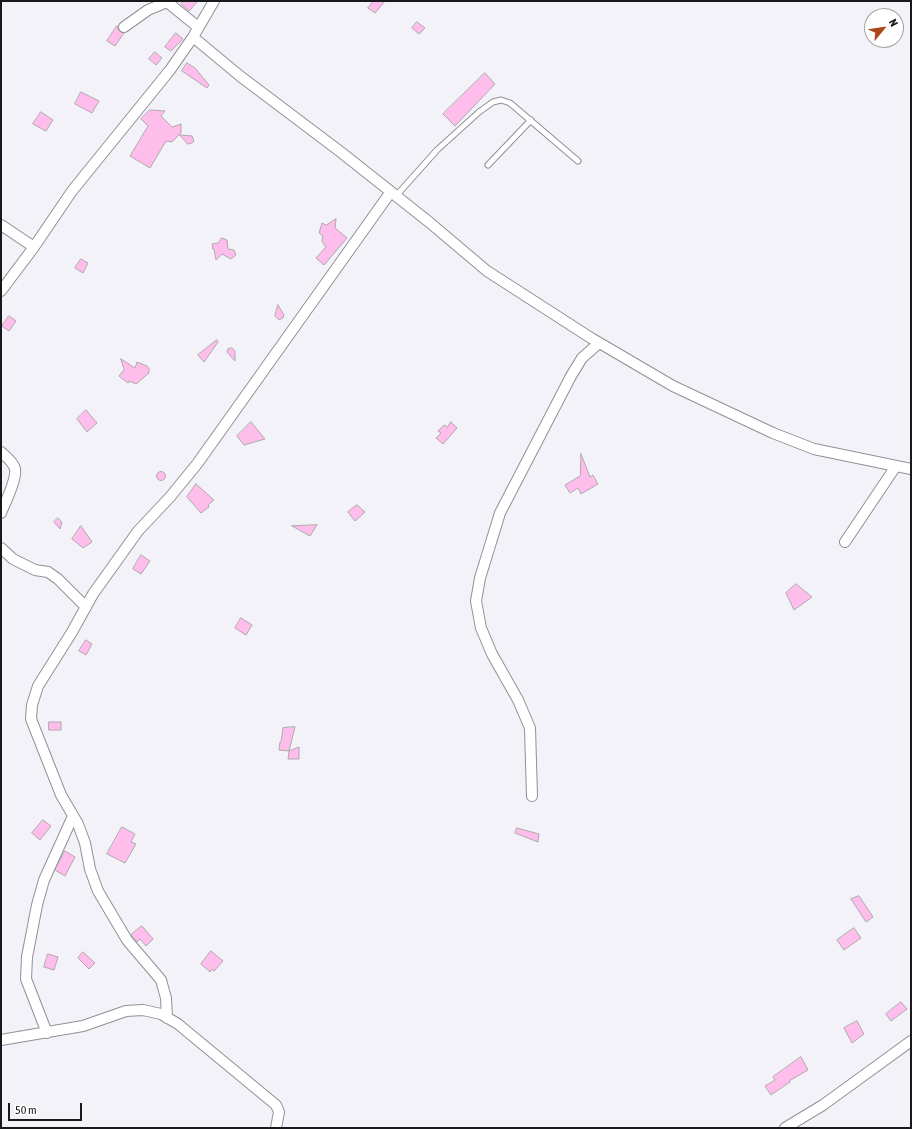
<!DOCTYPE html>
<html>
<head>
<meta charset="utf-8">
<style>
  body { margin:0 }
  #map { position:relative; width:912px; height:1129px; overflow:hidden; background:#f3f2f8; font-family:"Asap Condensed",sans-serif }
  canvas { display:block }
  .frame { position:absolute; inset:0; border:2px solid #19191b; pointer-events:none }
  .north { position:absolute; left:864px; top:8px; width:40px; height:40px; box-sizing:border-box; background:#fff; border:1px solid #a3a3a4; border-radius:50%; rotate:61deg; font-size:11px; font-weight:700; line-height:16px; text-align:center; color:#19191b }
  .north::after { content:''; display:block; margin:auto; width:14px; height:18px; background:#ab4716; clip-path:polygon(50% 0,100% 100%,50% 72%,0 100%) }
  .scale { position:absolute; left:8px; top:1103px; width:74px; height:18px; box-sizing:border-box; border:2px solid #19191b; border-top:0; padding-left:5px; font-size:12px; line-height:14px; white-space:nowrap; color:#19191b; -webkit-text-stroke:3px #fff; paint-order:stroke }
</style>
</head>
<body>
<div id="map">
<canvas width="912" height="1129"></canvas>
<div class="frame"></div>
<div class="north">N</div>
<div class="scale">50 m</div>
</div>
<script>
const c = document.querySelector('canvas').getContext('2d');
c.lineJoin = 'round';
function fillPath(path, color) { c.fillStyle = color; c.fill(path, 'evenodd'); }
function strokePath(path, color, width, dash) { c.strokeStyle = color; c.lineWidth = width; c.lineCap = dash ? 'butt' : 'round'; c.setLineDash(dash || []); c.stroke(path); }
const building = new Path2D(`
  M184,1H198L189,11L181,4Z
  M374,1H385L375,13L368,8Z
  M417,22L425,28L419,34L412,28Z
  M117,26L119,31L124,33L115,46L107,41Z
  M176,33L183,39L171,51L165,47Z
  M155,52L162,58L156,65L149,59Z
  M187,63L195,68L209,85L207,88L182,71Z
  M485,73L495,84L455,126L443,114Z
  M81,92L99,101L92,113L75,104Z
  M150,110L165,111L161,116L172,127L181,124V133L172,142L166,141L150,168L130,156L148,126L141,119Z
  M41,112L53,120L46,131L33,124Z
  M180,135L192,136L194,141L192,143L188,144Z
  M336,219L335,228L347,238L324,265L316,258L326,247L322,241L323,236L319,233L320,230L322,223L326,225Z
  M222,238L227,240L228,249L234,250L236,255L231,259L222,254L216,260L214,249L212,248H213L212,244L218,243Z
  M81,259L88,263L83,273L75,268Z
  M278,305L284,315L283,318L279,320L275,316Z
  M9,316L16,321L9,331L2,326Z
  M217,340L218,342L204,362L198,355Z
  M232,348L235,351V361L227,352L228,349Z
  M121,359L135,368L137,362L147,366L149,368V373L136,384L129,381L128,383L119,376L124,370Z
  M86,410L97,423L87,432L77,419Z
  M251,422L265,439L244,445L237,436Z
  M451,422L457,428L443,444L436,438L441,433L438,431L444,425L447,427Z
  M581,454L590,477L593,475L598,484L581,494L578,488L570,493L565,485L580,476Z
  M156.5 476a4.5 4.5 0 1 1 9 0a4.5 4.5 0 1 1-9 0Z
  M196,484L214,500L208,505L209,507L201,513L187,497Z
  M357,505L365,512L355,521L348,512Z
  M58,518L62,522L60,529L54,522Z
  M317,525L310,536L292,526Z
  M81,526L92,542L83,548L72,539Z
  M141,555L150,561L141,574L133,569Z
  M796,584L812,597L794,610L786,593Z
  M241,618L252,625L246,635L235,628Z
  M86,640L92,644L86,655L79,651Z
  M49,722H61V730H49Z
  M295,727L289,751L299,747V759H288L289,751L279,750L280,742H281L283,728Z
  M43,820L51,826L40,840L32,833Z
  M122,827L135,834L131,842L136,844L125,863L107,854Z
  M517,828L539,834L538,842L515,833Z
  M65,851L75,857L65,876L55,870Z
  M859,896L873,917L866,922L851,899Z
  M142,926L153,939L146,946L140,939L137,942L131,935Z
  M854,928L861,938L844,950L837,940Z
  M211,951L223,961L214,971L212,969L210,972L201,964Z
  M83,952L95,963L89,969L78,958Z
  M48,954L58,957L54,970L44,967Z
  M901,1002L907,1009L891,1021L886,1014Z
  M857,1021L864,1034L852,1043L844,1028Z
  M801,1057L808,1070L789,1081L790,1082L771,1095L765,1086L775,1080L773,1077Z`);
fillPath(building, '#febdeb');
strokePath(building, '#aea9ac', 1);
const service = new Path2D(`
  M488,165L531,120
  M396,196L437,150L479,112L493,102L501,100L510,103L578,161`);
const minor = new Path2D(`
  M166,1L198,27
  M124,27L148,10L167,2
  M193,37L240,76L342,153L429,222L487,271L591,338L673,386L773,433L814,449L911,469
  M1,225L34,247
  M1,291L34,247L72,191L170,70L193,37L214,1
  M1,452C6,457 13,461 15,469C17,479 5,503 1,513
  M845,542L896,466
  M1,548L13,559L35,570L48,572L58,579L86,607
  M532,796L530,728L518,700L492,654L481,628L476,601L480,578L500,513L571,376L582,358L599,343
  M167,1018L166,998L161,980L127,940L98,891L90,869L85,843L78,824L61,795L31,719L32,705L38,686L72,632L93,594L138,531L170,497L197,464L390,193
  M47,1033L26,979L27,957L37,905L44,880L73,816
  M1,1040L83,1026L126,1011L143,1010L161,1014L178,1024L276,1105L279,1112L276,1128
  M785,1128L823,1105L911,1041`);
strokePath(service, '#919096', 7);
strokePath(minor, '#919096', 12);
strokePath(service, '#fff', 5);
strokePath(minor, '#fff', 10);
</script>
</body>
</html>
